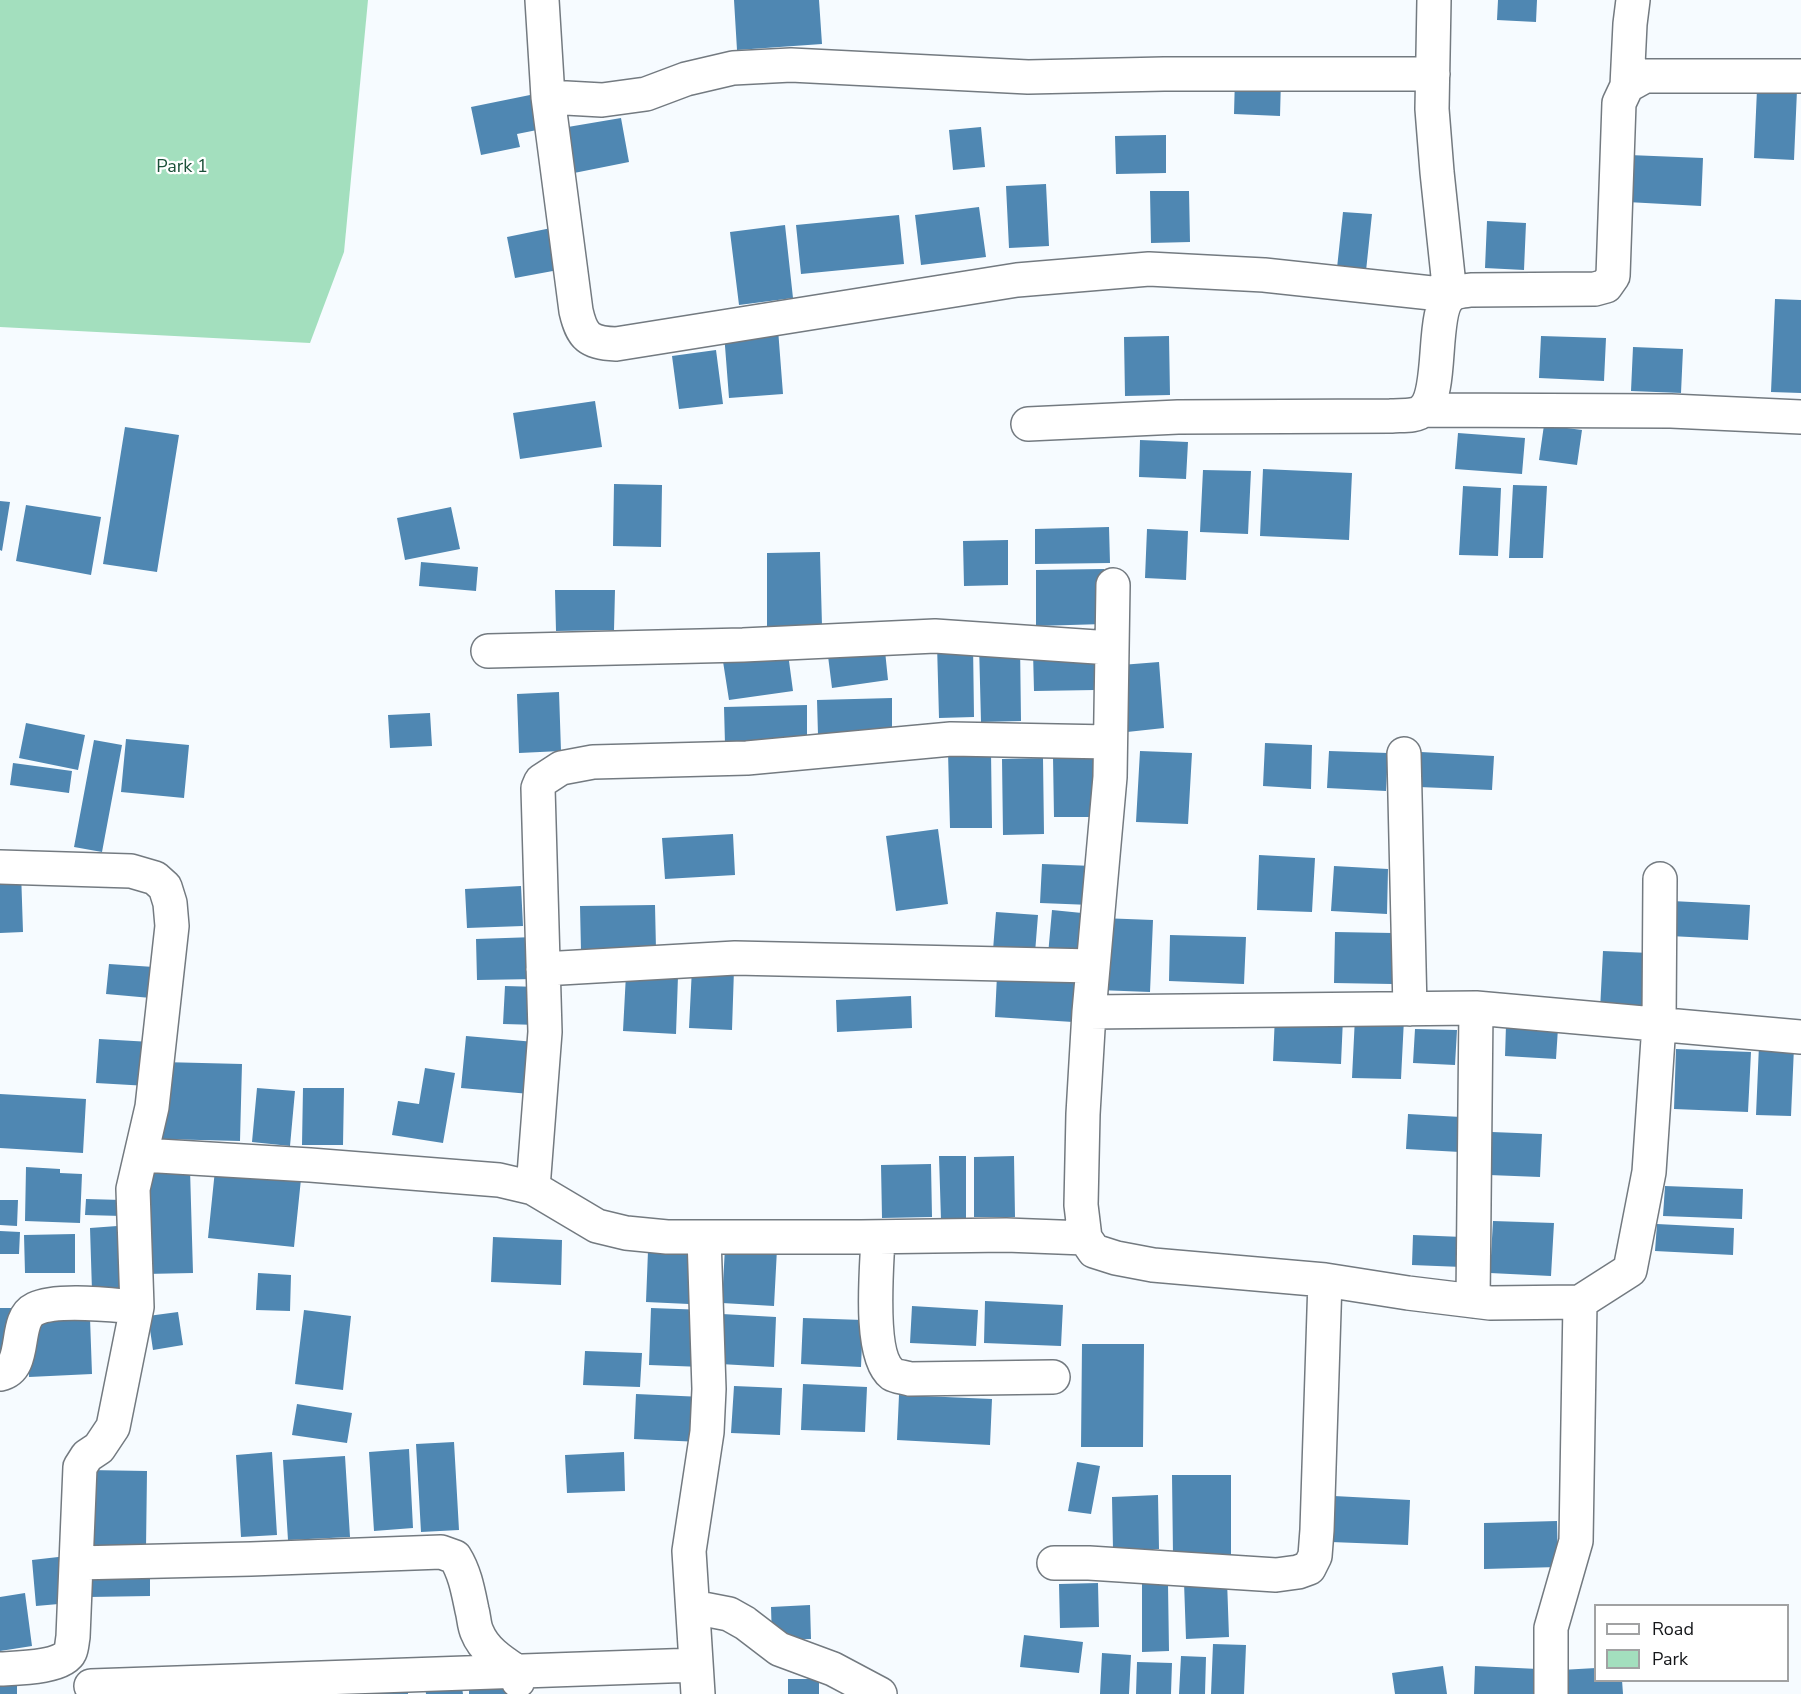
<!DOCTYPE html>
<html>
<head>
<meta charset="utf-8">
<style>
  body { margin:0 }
  #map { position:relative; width:1801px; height:1694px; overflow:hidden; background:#f6fbff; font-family:"Nunito Sans",sans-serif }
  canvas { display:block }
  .legend { position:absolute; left:1594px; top:1604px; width:195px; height:78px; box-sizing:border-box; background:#fff; border:2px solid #a1a2a3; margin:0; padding:8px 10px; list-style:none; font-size:18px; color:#141619 }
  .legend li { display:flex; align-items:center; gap:12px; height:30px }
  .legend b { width:30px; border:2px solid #a1a2a3 }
</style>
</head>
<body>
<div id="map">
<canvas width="1801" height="1694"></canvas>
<ul class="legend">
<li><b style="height:8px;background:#fff"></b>Road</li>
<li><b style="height:16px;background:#a3dfbe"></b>Park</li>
</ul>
</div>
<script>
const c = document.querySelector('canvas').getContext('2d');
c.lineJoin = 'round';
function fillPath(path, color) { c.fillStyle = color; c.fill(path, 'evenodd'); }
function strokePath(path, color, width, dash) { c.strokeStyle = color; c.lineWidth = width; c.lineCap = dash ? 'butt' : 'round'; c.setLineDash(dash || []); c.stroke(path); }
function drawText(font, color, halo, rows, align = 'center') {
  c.font = font + ' "Nunito Sans",sans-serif'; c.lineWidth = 4.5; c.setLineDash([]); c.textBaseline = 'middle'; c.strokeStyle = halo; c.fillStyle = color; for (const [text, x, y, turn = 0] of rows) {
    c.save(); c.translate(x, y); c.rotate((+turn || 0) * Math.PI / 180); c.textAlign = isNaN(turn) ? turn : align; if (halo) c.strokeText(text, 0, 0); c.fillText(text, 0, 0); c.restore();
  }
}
fillPath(new Path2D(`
  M0,0H368L344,252L310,343L0,327Z`), '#a3dfbe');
fillPath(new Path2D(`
  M734,0H819L822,44L737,50Z
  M1498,0H1537L1536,22L1497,20Z
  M1235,77L1281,79L1280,116L1234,114Z
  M1757,89L1797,90L1794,160L1754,158Z
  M530,95L537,130L517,134L520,147L481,155L471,107Z
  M621,118L629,162L564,175L556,129Z
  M981,127L985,167L953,170L949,130Z
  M1166,135V173L1116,174L1115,136Z
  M1629,155L1703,158L1701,206L1627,202Z
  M1046,184L1049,246L1009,248L1006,186Z
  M1150,191H1189L1190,242L1151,243Z
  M979,207L986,257L921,265L915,215Z
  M1343,212L1372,214L1366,271L1337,268Z
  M899,215L904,264L801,274L796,225Z
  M1487,221L1526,223L1524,270L1485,268Z
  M785,225L793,298L739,305L730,232Z
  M561,226L569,268L515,278L507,237Z
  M1775,299L1801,300V393L1771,392Z
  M778,329L783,394L729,398L724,333Z
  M1169,336L1170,395L1125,396L1124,337Z
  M1541,336L1606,338L1604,381L1539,378Z
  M1633,347L1683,349L1681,393L1631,391Z
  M716,350L723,404L679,409L672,356Z
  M595,401L602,447L520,459L513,413Z
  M1544,425L1582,430L1577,465L1539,460Z
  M125,427L179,435L157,572L103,564Z
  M1458,433L1525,438L1522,474L1455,469Z
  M1140,440L1188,442L1186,479L1139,477Z
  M1263,469L1352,473L1349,540L1260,536Z
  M1203,470L1251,471L1248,534L1200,532Z
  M614,484L662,485L661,547L613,546Z
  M1513,485L1547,486L1543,558H1509Z
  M1463,486L1501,488L1498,556L1459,555Z
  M0,501L10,502L2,551L0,550Z
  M26,505L101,517L91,575L16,561Z
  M451,507L460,549L405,560L397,518Z
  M1109,527L1110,563L1035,564V529Z
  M1147,529L1188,531L1186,580L1145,578Z
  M1008,540V585L964,586L963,541Z
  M820,552L822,626L767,627V553Z
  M421,562L478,567L476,591L419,586Z
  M1104,569V624L1036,626V570Z
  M555,590H615L614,630L556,631Z
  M884,641L888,680L832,688L827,648Z
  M973,643L974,717L939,718L937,644Z
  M1020,643L1021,721L981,722L979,644Z
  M787,646L793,691L729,700L722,655Z
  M1095,650V690L1034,691L1033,652Z
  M1159,662L1164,728L1127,732L1121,665Z
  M559,692L561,751L519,753L517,694Z
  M892,698V734L818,735L817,700Z
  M807,705V742L725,744L724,707Z
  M430,713L432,746L390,748L388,715Z
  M26,723L85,735L78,770L19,758Z
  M126,739L189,745L184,798L121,792Z
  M94,740L122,745L102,852L74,847Z
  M1265,743L1312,745L1311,789L1263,786Z
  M991,751L992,828H950L948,752Z
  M1140,751L1192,753L1188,824L1136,822Z
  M1329,751L1388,753L1386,791L1327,788Z
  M1421,752L1494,756L1492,790L1419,787Z
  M1095,756L1096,817H1054L1053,757Z
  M1043,758L1044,834L1003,835L1002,759Z
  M13,763L72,771L69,793L10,785Z
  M938,829L948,904L896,911L886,836Z
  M733,834L735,875L665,879L662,838Z
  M1259,855L1315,858L1312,912L1257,910Z
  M1042,864L1093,866L1091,905L1040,903Z
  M1334,866L1388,869L1387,914L1331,911Z
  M0,871H21L23,932L0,933Z
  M521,886L523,926L467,928L465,889Z
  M1672,901L1750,905L1748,940L1670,936Z
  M655,905L656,950L581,951L580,906Z
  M1052,910L1092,914L1088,958L1048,955Z
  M996,912L1038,915L1035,953L993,950Z
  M1101,918L1153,920L1150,992L1098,990Z
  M1335,932L1393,933L1392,984L1334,983Z
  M1170,935L1246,937L1244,984L1169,981Z
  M535,937L536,979L477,980L476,939Z
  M1603,951L1650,953L1647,1012L1600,1010Z
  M109,964L154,967L151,998L106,994Z
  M692,968L734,969L732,1030L689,1028Z
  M626,974L678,976L676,1034L623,1031Z
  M997,975L1076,980L1073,1022L995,1017Z
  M505,986L540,987L539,1025L503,1024Z
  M911,996L912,1028L837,1032L836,1000Z
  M1275,1015L1343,1018L1341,1064L1273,1061Z
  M1355,1017L1404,1019L1401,1079L1352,1078Z
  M1506,1025L1558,1028L1556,1059L1505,1056Z
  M1415,1029L1457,1030L1455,1065L1413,1063Z
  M466,1036L535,1042L530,1094L461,1088Z
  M99,1039L151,1042L148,1086L96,1083Z
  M1759,1045L1794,1047L1791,1116L1756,1115Z
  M1676,1049L1751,1052L1748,1112L1674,1109Z
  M162,1062L242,1064L240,1141L161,1139Z
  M425,1068L455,1073L443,1143L392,1135L398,1101L419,1104Z
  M257,1088L295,1091L290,1146L252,1142Z
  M303,1088H344L343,1145H302Z
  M0,1094L86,1099L83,1153L0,1148Z
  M1408,1114L1461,1117L1460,1152L1406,1149Z
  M1492,1132L1542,1134L1540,1177L1489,1175Z
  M939,1156H966V1220H941Z
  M1014,1156L1015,1217H974V1157Z
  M931,1164L932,1217L882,1218L881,1165Z
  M26,1167L60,1169V1173L82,1174L80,1223L25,1221Z
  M190,1169L193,1273L145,1274L142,1170Z
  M215,1170L301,1179L294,1247L208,1238Z
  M1665,1186L1743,1189L1742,1219L1663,1216Z
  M86,1199L122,1200V1216L85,1215Z
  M0,1200H18L17,1226L0,1225Z
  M1493,1221L1554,1223L1551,1276L1490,1273Z
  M1657,1224L1734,1228L1733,1255L1655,1251Z
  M131,1225L134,1289L92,1291L90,1228Z
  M0,1231L20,1232L19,1254H0Z
  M75,1234V1273H25L24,1235Z
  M1413,1235L1463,1237L1462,1267L1412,1265Z
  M493,1237L562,1240L561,1285L491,1282Z
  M725,1247L777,1249L774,1306L722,1303Z
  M648,1251L692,1254L689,1304L646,1302Z
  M258,1273L291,1275L290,1311L256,1310Z
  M985,1301L1063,1305L1061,1346L984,1343Z
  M912,1306L978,1310L976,1346L910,1343Z
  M0,1308H13L0,1360Z
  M651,1308L706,1310L703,1367L649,1365Z
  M304,1310L351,1316L343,1390L295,1384Z
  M178,1312L183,1345L153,1350L148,1316Z
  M722,1314L776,1317L774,1367L720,1364Z
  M90,1318L92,1374L29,1377L27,1321Z
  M803,1318L863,1320L861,1367L801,1364Z
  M1082,1344H1144L1143,1447H1081Z
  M585,1351L642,1353L640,1387L583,1385Z
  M803,1384L867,1387L865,1432L801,1430Z
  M734,1386L782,1388L780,1435L731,1433Z
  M636,1394L703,1397L701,1442L634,1439Z
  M899,1395L992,1399L990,1445L897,1440Z
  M297,1404L352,1413L347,1443L292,1435Z
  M454,1442L459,1530L421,1532L416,1444Z
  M409,1449L413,1528L374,1531L369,1452Z
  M272,1452L277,1535L241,1537L236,1455Z
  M624,1452L625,1491L567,1493L565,1455Z
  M345,1456L350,1537L288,1540L283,1460Z
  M1077,1462L1100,1466L1091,1514L1068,1511Z
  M88,1470L147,1471L146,1549L86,1548Z
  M1172,1475H1231V1555L1173,1556Z
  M1158,1495L1159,1549L1113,1550L1112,1497Z
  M1334,1496L1410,1500L1408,1545L1331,1542Z
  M1557,1521L1558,1567L1484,1569V1523Z
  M67,1556L70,1603L36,1606L32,1560Z
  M88,1565H150V1596L89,1597Z
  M1227,1580L1229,1637L1186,1639L1184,1582Z
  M1098,1583L1099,1627L1060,1628L1059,1584Z
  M1142,1584H1168L1169,1651L1142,1652Z
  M25,1593L32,1646L0,1651V1597Z
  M810,1605L811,1639L772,1640L771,1607Z
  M1024,1635L1083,1642L1079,1673L1020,1667Z
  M1213,1644L1246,1645L1244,1694H1211Z
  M1102,1653L1131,1655L1129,1694H1100Z
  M1181,1656L1206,1657L1205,1694H1179Z
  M1137,1662L1172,1663L1171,1694H1136Z
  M1443,1666L1447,1694H1395L1392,1673Z
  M1475,1666L1538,1669L1537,1694H1474Z
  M1596,1668V1680H1622L1623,1694H1563L1561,1670Z
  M0,1679H17V1694H0Z
  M788,1679H819V1694H788Z
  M461,1682L463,1694H426L425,1686Z
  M509,1683V1694H469V1685Z
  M408,1686V1694H370V1689Z`), '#4f87b2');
const minor = new Path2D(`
  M542,0L548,97L576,311C582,337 589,343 616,344L1017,280L1149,269L1264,275L1450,295L1437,172L1432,109L1434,0
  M1627,86L1630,24L1633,0
  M548,97L602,100L646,94L686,79L733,68L791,65L1028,77L1164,74H1433
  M1423,410L1671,411L1801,417
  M1028,424L1178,417L1391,416C1401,415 1416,417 1423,410C1445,391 1429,308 1453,294C1458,291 1465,291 1471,290L1595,289L1606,286L1613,276L1619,103L1627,86L1645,76H1801
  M1113,585L1110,777L1089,1012L1083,1114L1081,1205L1085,1238L1094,1251L1116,1258L1153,1265L1325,1280L1408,1293L1490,1303L1580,1302L1630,1270L1649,1172L1659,1024L1660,879
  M488,651L743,645L935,636L1111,648
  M1404,754L1410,1009
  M0,867L131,871L155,878L165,887L170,903L172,926L152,1107L133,1189L137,1307L113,1427L99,1448L87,1456L80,1467L73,1637C72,1642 72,1648 70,1652C63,1668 16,1668 0,1669
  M543,969L735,958L1093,966
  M1089,1012L1476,1008L1801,1037
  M142,1155L310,1165L499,1180L533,1188L597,1226L626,1233L667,1237H861L1006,1235L1085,1238
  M533,1188L545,1032L538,788L541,781L561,768L593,762L747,758L951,739L1110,742
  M878,1237C877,1267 868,1355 892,1374C897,1377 904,1377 910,1379L1053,1377
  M1473,1301L1476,1008
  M0,1374C29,1368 12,1320 35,1309C57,1298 112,1305 137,1307
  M76,1563L251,1559L441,1552L455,1557C465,1573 468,1591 472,1610C474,1617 474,1626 477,1632C484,1650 501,1661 516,1671L518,1681
  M1054,1563H1089L1276,1575L1298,1572L1309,1568L1315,1556L1317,1530L1325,1280
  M693,1607L729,1614L745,1623L779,1649L833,1669L880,1694
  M91,1686L696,1665
  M698,1694L689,1551L707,1432L709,1389L704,1237
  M1551,1694V1628L1576,1541L1580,1302`);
strokePath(minor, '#737a80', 36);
strokePath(minor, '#fff', 33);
drawText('18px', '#1c5139', '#fff', [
  ["Park 1",182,168]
]);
</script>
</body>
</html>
